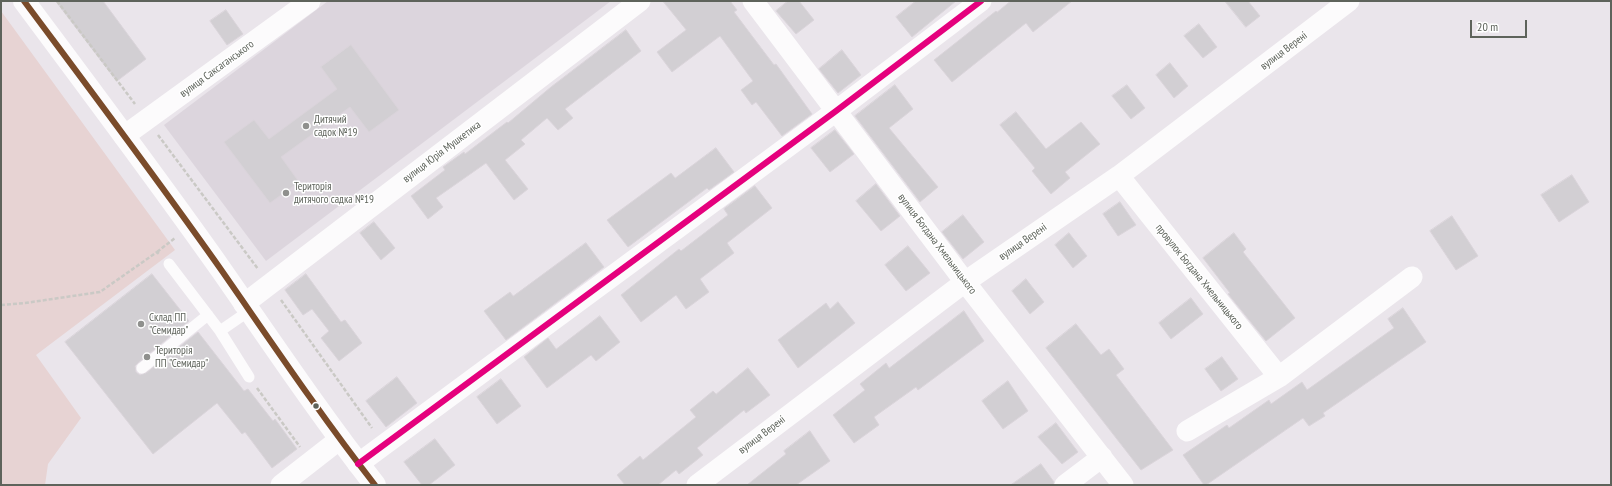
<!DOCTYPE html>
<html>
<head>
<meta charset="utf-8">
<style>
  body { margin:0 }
  #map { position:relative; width:1612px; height:486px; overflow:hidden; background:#eae5eb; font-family:"PT Sans Narrow",sans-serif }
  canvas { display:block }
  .frame { position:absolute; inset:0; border:2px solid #5e635b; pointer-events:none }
  .scale { position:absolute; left:1470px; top:20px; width:57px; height:18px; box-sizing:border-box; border:2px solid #5e635b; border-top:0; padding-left:5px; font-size:12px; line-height:14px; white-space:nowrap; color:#5e635b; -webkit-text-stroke:3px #fff; paint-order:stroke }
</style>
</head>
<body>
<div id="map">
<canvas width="1612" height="486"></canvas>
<div class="frame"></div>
<div class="scale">20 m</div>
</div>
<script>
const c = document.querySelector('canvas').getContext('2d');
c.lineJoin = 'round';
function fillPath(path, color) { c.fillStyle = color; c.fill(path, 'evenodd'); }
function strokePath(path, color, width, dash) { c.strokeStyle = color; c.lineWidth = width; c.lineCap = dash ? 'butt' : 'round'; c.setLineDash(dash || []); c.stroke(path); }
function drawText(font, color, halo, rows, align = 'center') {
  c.font = font + ' "PT Sans Narrow",sans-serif'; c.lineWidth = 3; c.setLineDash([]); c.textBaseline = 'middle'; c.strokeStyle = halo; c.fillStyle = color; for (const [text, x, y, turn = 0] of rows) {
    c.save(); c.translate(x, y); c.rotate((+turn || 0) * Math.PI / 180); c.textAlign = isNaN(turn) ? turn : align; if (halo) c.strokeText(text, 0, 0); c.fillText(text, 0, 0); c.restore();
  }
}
fillPath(new Path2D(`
  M328,1H611L266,261L164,125Z`), '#dcd5dd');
fillPath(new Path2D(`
  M1,11L175,250L36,355L81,418L48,464L45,485H1Z`), '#e7d3d3');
const building = new Path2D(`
  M56,1H103L146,59L117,81Z
  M663,1H730L737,10L734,12L774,65L776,64L812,114L782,136L756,102L752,105L741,90L753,81L720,36L672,72L657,52L686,30Z
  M788,1H799L814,20L796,34L776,11Z
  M916,1H956L912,37L896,17Z
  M1011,1H1072L1033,32L1026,23L952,82L934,60L996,11L997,12Z
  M1225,1H1248L1260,16L1246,27Z
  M226,10L243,34L227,45L210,21Z
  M1199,24L1217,47L1203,58L1184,36Z
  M626,30L641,51L565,109L573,118L558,130L547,118L521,140L525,144L505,160L528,189L514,200L486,163L436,198L443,207L428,219L411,196L445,170L443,167L464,152L465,154L507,122L508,123L551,87Z
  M351,45L399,110L369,132L350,107L281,157L299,182L270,203L224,142L254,120L269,139L337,89L321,67Z
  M842,50L861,75L838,93L819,69Z
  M1170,63L1188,86L1174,98L1156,75Z
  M895,85L913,109L889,128L938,187L920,202L855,116Z
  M1127,85L1145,108L1131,119L1112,96Z
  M1016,112L1046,149L1081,122L1100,144L1065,172L1070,178L1051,194L1032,171L1035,168L1000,125Z
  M835,130L854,154L830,172L811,148Z
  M716,148L734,172L709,190L707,188L628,247L607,220L671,173L675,178Z
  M1572,175L1589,202L1559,222L1541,195Z
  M876,184L900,216L881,231L856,201Z
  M755,186L772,208L727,243L734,253L700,279L709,292L686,309L676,295L641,322L621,295L679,249L681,251L728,215L724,209Z
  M1120,202L1136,225L1118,236L1103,214Z
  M963,215L984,242L963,259L942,232Z
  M1452,216L1478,256L1456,270L1430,231Z
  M374,222L395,248L381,260L360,233Z
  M1069,233L1087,256L1073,268L1055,245Z
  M1234,233L1246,249L1243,252L1295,318L1266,341L1228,294L1230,293L1203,258Z
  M586,243L604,267L506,340L484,311L510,292L513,296Z
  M908,246L930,273L906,291L885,265Z
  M152,274L189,321L138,363L135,366L136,372L140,375L146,373L198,332L244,391L248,389L273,421L275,419L297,449L272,468L245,432L242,434L217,403L153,454L65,342Z
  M306,274L341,322L345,320L362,343L339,361L321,338L329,331L312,309L303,315L285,290Z
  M1026,279L1044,302L1030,314L1012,291Z
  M1191,298L1203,314L1171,339L1159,323Z
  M838,302L855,323L798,368L778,340L826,303L830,309Z
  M1403,308L1426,342L1323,413L1325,416L1309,426L1303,418L1206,485H1204L1183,455L1227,425L1229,428L1269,400L1271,404L1302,382L1307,390L1394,328L1388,319Z
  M964,311L984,341L918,390L916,387L874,417L879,425L854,443L833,415L865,390L860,384L886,363L889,368Z
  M600,316L620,342L596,361L591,355L547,388L524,357L548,338L556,349Z
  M1076,324L1101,355L1109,349L1124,369L1116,375L1173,450L1141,470L1046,348Z
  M1222,357L1238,379L1221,391L1205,369Z
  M748,368L770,395L746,413L744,410L697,448L703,455L679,474L676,470L658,485H625L617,475L640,456L643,460L696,417L690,410L713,391L716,394Z
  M397,377L417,403L386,427L366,401Z
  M501,379L521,406L497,424L477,397Z
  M1008,381L1028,411L1003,429L982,401Z
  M1056,423L1078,452L1062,464L1038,437Z
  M810,431L830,461L796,485H747L786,454L784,451Z
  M435,439L455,465L429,485H422L404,462Z
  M1041,464L1054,482L1053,485H1011Z`);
fillPath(building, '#d2cfd3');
strokePath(building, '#dad4da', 1);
strokePath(new Path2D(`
  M57,1L135,104
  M158,135L258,269
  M157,252L175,238
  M281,300L372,428
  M1,305L25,303L100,292L157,252L159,254
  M257,388L300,447`), '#cac9c5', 2.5, [4, 2]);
strokePath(new Path2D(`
  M169,264L220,331
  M249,311L220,331L249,377
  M142,368L208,315`), '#fcfbfc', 11);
strokePath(new Path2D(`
  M753,1L965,282L1123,485
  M124,136L310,1
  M1119,176L1279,377L1412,277
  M244,304L640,1
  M1187,431L1279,377
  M358,464L836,111L981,1
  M281,485L340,439
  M697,485L965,282L1119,176L1349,1
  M1065,485L1102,457`), '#fcfbfc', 21);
strokePath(new Path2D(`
  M24,1C91,91 158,180 222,271C272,343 321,416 375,485`), '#fcfbfc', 22);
strokePath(new Path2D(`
  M24,1C91,91 158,180 222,271C272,343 321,416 375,485`), '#7a4b2a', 6);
strokePath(new Path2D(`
  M358,464L836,111L981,1`), '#e5007d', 6);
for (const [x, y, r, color] of [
  [306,126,4,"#8f908d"],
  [286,193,4,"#8f908d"],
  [141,324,4,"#8f908d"],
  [147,357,4,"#8f908d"],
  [316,406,3.5,"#5e635b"]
]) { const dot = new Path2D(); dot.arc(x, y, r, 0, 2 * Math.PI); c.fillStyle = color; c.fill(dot); strokePath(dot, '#fff', 1.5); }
drawText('11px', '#5e635b', '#fff', [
  ["вулиця Верені",1284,51,-37],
  ["вулиця Саксаганського",217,69,-36],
  ["вулиця Юрія Мушкетика",442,152,-37],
  ["вулиця Верені",1023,242,-35],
  ["вулиця Богдана Хмельницького",937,244,53],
  ["провулок Богдана Хмельницького",1199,277,51],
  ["вулиця Верені",762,435,-37]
]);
drawText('11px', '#5e635b', '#fff', [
  ["Дитячий",314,120],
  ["садок №19",314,133],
  ["Територія",294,187],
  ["дитячого садка №19",294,200],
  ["Склад ПП",149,318],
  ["\"Семидар\"",149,331],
  ["Територія",155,351],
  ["ПП \"Семидар\"",155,364]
], 'left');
</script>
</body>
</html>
